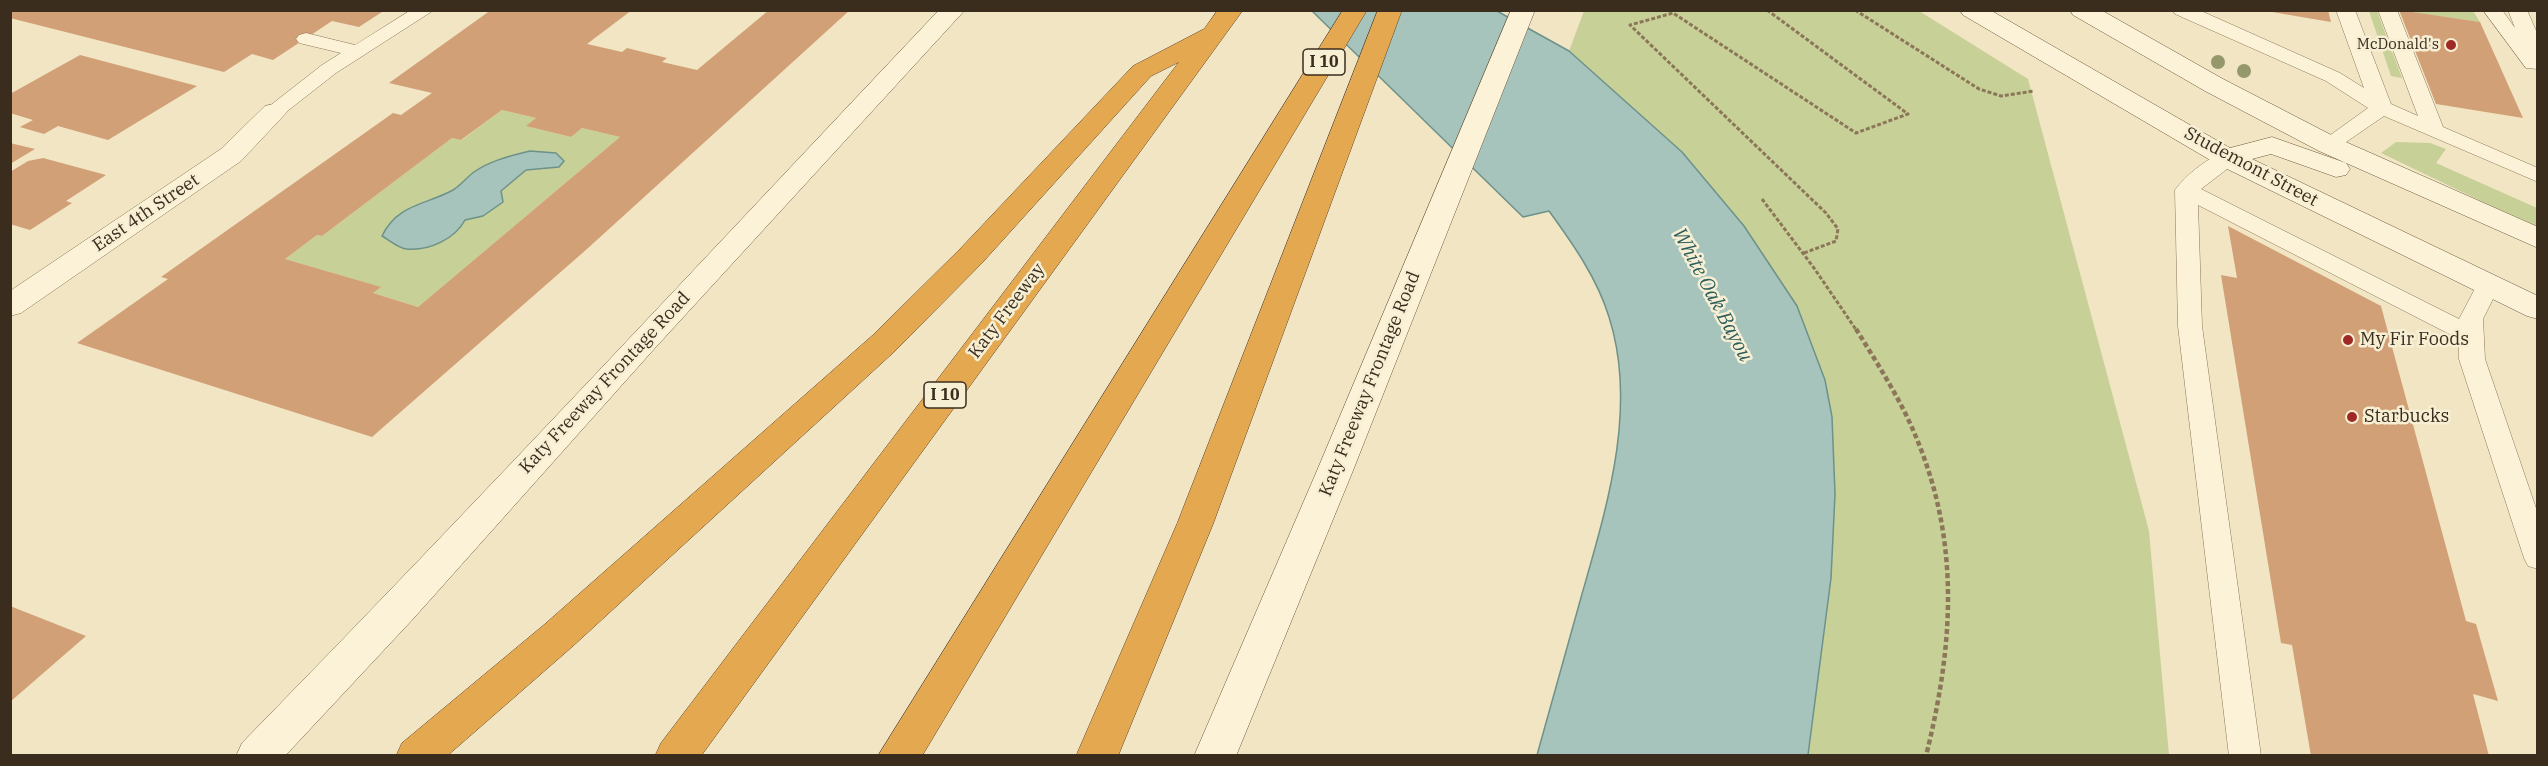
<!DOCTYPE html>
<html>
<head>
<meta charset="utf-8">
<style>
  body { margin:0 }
  #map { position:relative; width:2548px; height:766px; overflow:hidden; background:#f1e5c3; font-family:"IBM Plex Serif",serif }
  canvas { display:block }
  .frame { position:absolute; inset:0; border:12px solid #3b2d1e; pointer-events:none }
</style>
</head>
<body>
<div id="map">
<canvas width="2548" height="766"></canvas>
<div class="frame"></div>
</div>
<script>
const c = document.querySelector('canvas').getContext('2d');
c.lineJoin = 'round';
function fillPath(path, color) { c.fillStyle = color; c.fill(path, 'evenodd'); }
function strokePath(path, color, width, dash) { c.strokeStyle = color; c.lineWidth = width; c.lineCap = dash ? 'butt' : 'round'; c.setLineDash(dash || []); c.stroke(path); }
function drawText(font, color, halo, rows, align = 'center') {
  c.font = font + ' "IBM Plex Serif",serif'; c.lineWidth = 5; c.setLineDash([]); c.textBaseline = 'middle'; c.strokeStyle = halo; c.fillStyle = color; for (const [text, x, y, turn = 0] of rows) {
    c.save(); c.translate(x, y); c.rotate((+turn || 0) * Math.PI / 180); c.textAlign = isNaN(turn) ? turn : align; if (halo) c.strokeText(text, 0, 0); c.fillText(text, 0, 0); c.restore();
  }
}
fillPath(new Path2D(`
  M1584,11H1919L2028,79L2149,531L2169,755H1808L1831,578L1797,306L1744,226L1682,152L1569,51Z
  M2369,11H2377L2402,78L2391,76Z
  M2404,11H2473L2480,22H2479Z
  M502,110L536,118L527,126L571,137L582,128L620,137L418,307L373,293L380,287L285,259L317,235L322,236L452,138L462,140Z
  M2396,142L2430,143L2446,149L2436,163L2537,208V226L2485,203L2381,153Z`), '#c7d096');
const water = new Path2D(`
  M1312,11H1497L1569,51L1682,152L1744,226L1797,306L1825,380L1832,417L1835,494L1831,578L1808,755H1537C1552,702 1567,648 1582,594C1607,506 1638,408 1609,317C1597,278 1573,244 1549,211L1523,217Z
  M530,151L556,153L564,161L559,167L526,170L501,191L503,202L483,216L465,220C455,239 429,251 407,249C399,249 389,240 382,236C397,204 426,205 453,190C461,185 467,177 474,172C491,160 511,156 530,151Z`);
fillPath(water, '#a6c3bc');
strokePath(water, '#6c928a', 1.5);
fillPath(new Path2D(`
  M10,10H385L359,27L332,21L273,60L252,54L224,72L10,18Z
  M491,10H632L587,44L622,52L627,48L667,58L662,62L697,70L769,10H850L587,249L372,437L77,343L168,279L161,277L393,113L401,115L432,93L389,83ZM502,110L536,118L526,126L571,137L582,128L620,137L418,307L373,293L381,287L285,259L317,235L322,236L452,138L461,140Z
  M2272,10H2328L2331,22L2272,12Z
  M2399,10L2480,22L2523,118L2436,104Z
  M80,55L197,86L108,140L58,126L44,134L20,127L33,120L10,113V94Z
  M10,143L35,149L10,164Z
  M43,158L106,175L66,201L72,203L30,230L10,224V172L28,161Z
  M2228,226L2381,306L2466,621L2476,624L2498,701L2473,694L2489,756H2311L2292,645L2281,643L2221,275L2237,278Z
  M10,606L86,636L10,702Z`), '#d1a077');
const service = new Path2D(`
  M411,10H434L336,73L281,116L274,118L267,116L264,112L267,108L322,65L341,53L299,43L296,39L299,35L306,33L355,45Z
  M2173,10H2199L2340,73L2364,88L2336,10H2355L2391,104L2418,116L2378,10H2397L2443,127L2538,168V182L2384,116L2336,149L2329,151L2322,149L2318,145L2322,141L2368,108L2326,81L2175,14Z
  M2483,10H2502L2515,28L2508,10H2527L2538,35V69L2526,68Z
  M2227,152L2235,153L2238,158L2235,163L2201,189L2459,319L2480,279L2488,277L2496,279L2500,285L2483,319L2485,359L2538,514V569L2528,566L2524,558L2459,359V339L2198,205L2202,326L2261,756H2229L2178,326L2175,190C2186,175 2209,156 2227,152Z`);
const minor = new Path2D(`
  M274,104L283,106L287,112L241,161L21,313L10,316V291L221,149L265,106Z`);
const secondary = new Path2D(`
  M939,10H965L655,348L413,619L285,756H236L242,743C478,502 707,255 939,10Z
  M1511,10H1535L1352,473L1236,756H1194L1316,473Z
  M1960,10H1990L2230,148L2272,137L2346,163L2350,169L2346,175L2336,177L2271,154L2252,159L2538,296V319L2527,316L2217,164L1963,15Z
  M2070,10H2101L2223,79L2339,139L2538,227V248L2319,151L2205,91L2073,15Z`);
const motorway = new Path2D(`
  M1218,10H1243L701,756H655L661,743L1179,62L1151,76L982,263L895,351L573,646L447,756H396L402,743L545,624L873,335L960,249L1133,66L1204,29Z
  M1343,10H1367L922,756H878Z
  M1378,10H1402L1213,524L1118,756H1076L1177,524Z`);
strokePath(service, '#8c7659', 1);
strokePath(minor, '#8c7659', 1);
strokePath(secondary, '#6e573c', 1);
strokePath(motorway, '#5a442d', 1);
strokePath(new Path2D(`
  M1767,10L1908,114L1856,133L1673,13L1630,25L1826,213L1838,229L1836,241L1804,253
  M1855,10L1979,89L2001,96L2034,91
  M1762,199L1814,268L1857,331`), '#8c7659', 3, [4, 2]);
strokePath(new Path2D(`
  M1856,329C1877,363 1901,400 1916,437C1961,544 1953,647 1926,756`), '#8c7659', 4.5, [5, 3]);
fillPath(service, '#fbf2d7');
fillPath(minor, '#fbf2d7');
fillPath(secondary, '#fbf2d7');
fillPath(motorway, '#e4a950');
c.fillStyle = '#95986b';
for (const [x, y] of [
  [2218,62],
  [2244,71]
]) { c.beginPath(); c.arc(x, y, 7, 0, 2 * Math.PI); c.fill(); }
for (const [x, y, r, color] of [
  [2451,45,6,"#9f2925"],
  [2348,340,6,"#9f2925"],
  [2352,417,6,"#9f2925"]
]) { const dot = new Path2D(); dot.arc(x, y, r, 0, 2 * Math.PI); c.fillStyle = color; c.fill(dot); strokePath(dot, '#f7efd4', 2); }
drawText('15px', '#3b2d1e', '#f7efd4', [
  ["McDonald's",2439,45]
], 'right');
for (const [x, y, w] of [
  [1324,62,42],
  [945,395,42]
]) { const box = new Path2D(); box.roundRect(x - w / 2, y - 13, w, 26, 4.5); c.fillStyle = '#f7efd4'; c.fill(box); strokePath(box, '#3b2d1e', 1.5); }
drawText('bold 16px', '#3b2d1e', null, [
  ["I 10",1324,62],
  ["I 10",945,395]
]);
drawText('18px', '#3b2d1e', '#f7efd4', [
  ["Studemont Street",2251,167,28],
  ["East 4th Street",146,213,-34],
  ["Katy Freeway",1007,311,-53],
  ["Katy Freeway Frontage Road",605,383,-47],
  ["Katy Freeway Frontage Road",1370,384,-68]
]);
drawText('18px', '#3b2d1e', '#f7efd4', [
  ["My Fir Foods",2360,340],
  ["Starbucks",2364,417]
], 'left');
drawText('italic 20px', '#2c5c5b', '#f7efd4', [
  ["White Oak Bayou",1712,295,62]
]);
</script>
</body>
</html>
